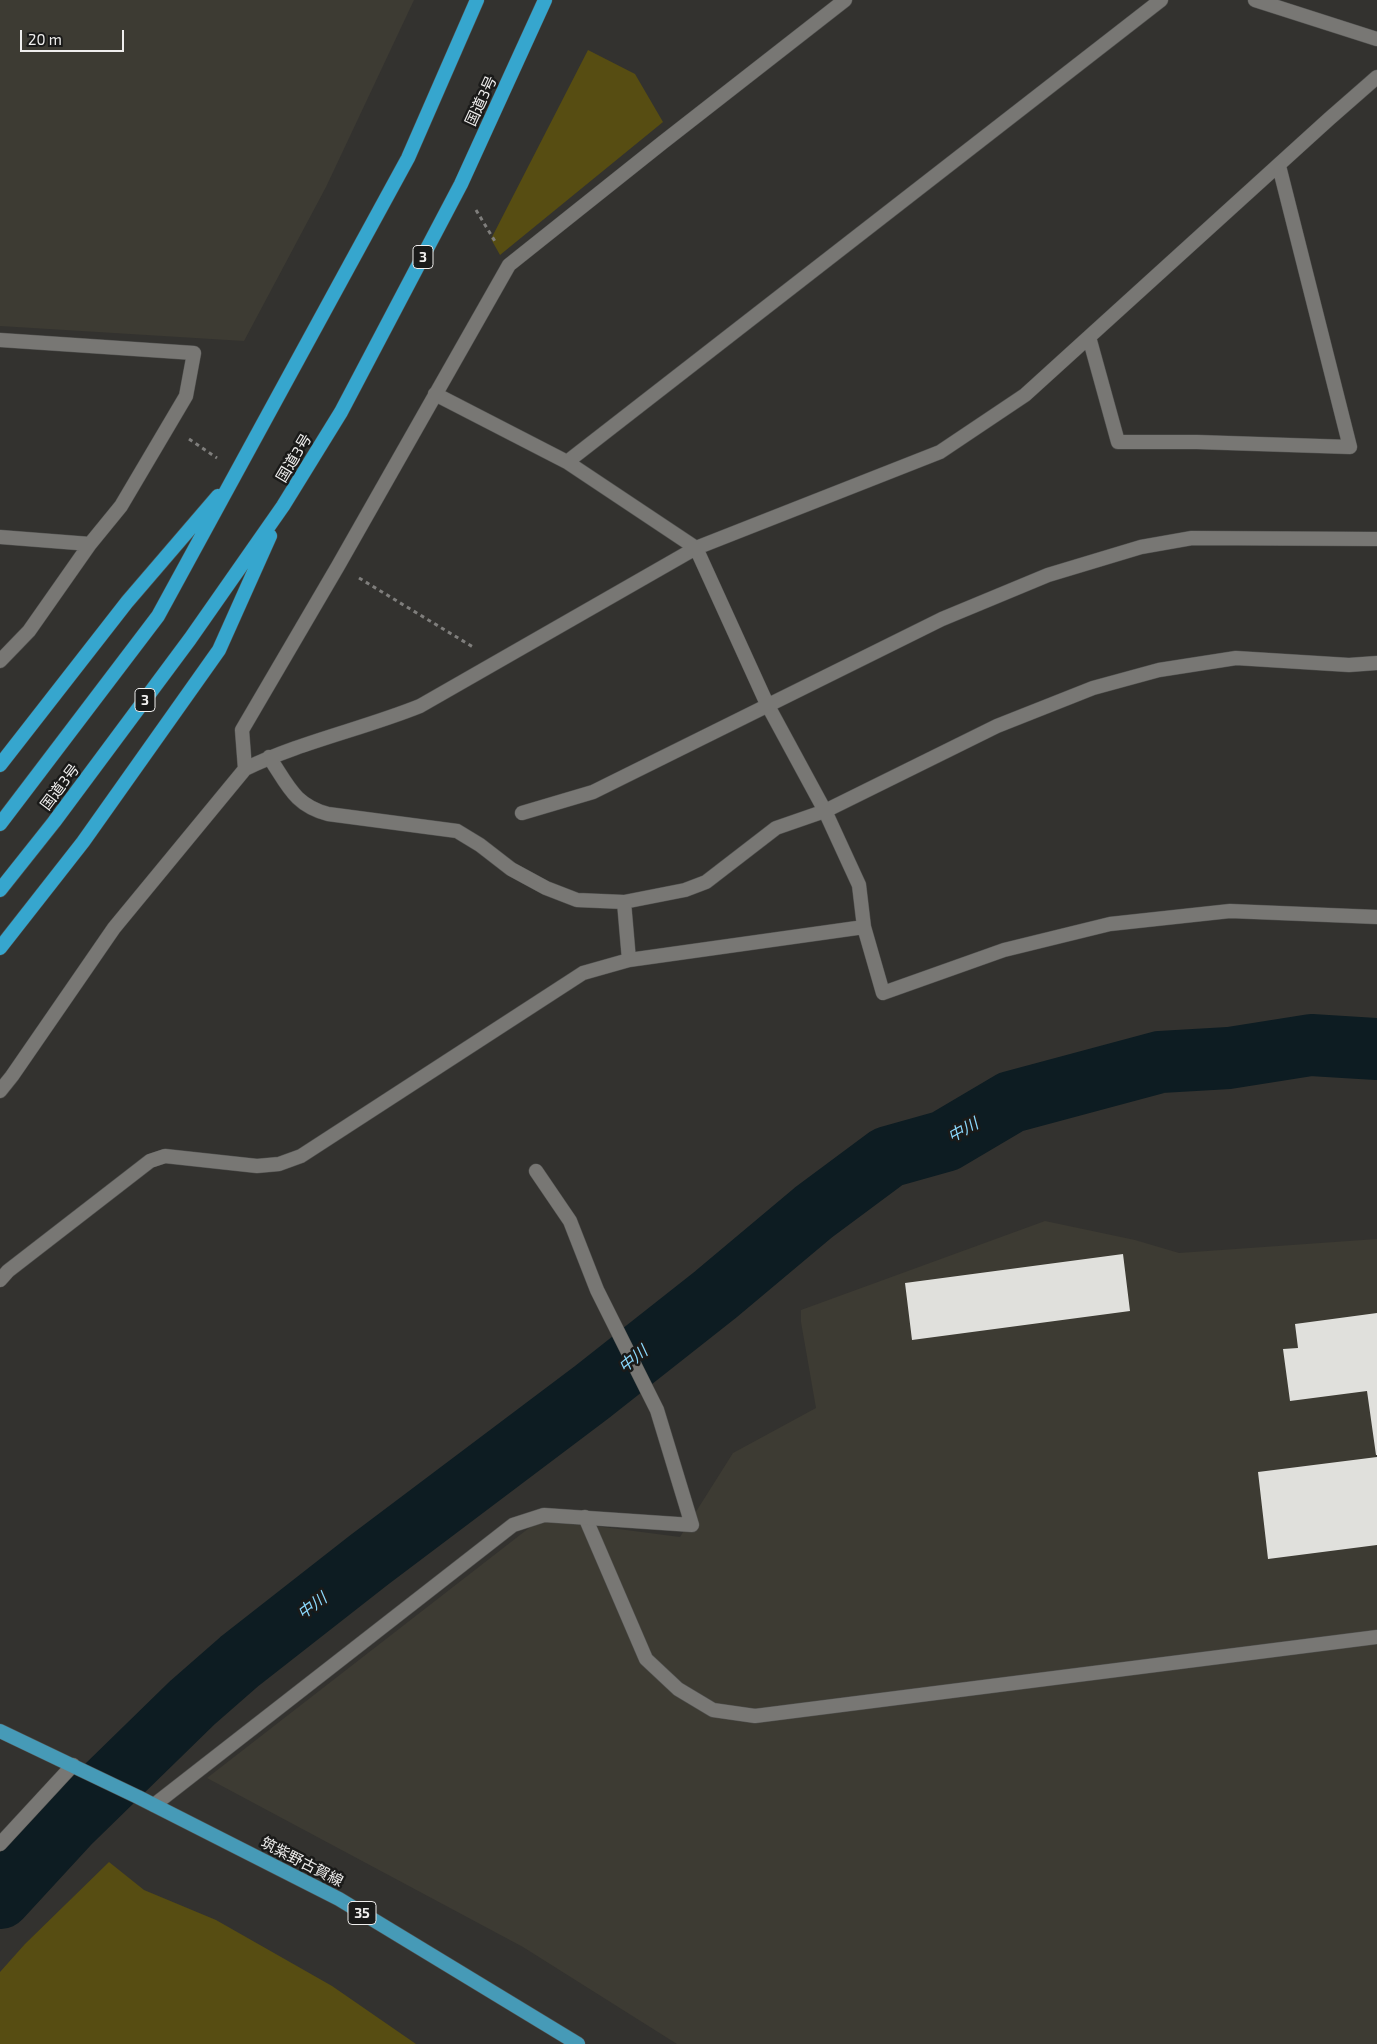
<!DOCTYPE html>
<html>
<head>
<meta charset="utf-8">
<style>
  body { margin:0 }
  #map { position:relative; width:1377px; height:2044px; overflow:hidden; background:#33322f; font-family:"Exo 2",sans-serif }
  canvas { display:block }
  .scale { position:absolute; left:20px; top:30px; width:104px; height:22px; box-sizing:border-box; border:2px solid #efeeed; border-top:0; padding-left:6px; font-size:15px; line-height:18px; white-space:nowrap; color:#efeeed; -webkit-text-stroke:4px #1a1a19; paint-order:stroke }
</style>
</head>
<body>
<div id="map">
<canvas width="1377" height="2044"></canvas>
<div class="scale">20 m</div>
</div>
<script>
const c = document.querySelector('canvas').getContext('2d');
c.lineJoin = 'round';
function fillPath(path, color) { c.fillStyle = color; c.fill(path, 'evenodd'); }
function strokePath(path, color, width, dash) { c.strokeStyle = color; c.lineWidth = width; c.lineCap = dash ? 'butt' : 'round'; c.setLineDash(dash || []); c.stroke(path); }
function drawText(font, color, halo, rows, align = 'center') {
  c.font = font + ' "Exo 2","Noto Sans JP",sans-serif'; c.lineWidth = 5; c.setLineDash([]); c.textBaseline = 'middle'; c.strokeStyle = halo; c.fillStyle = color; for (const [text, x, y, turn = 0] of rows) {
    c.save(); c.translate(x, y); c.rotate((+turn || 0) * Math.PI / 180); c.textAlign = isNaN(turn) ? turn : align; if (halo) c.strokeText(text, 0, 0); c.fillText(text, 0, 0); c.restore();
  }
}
fillPath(new Path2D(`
  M0,0H414L326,187L244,341L0,326Z
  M1045,1221L1135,1240L1179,1253L1377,1239V2044H677L523,1947L207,1778L538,1521L603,1527L680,1537L733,1453L816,1408L801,1322V1310Z`), '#3d3b33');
fillPath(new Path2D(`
  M588,50L635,74L663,122L500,255L491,239Z
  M109,1862L144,1890L216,1920L332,1986L416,2044H0V1972L25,1944Z`), '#574d12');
strokePath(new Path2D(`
  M0,1898L70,1822L192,1703L240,1661L369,1560L592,1392L715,1295L814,1212L888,1157L945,1141L1011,1102L1160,1062L1229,1058L1311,1045L1377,1049`), '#0d1c22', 62);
fillPath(new Path2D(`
  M1123,1254L1130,1311L912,1340L905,1283Z
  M1377,1313V1455H1376L1367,1391L1290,1401L1283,1349L1298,1348L1295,1324Z
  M1377,1457V1545L1268,1559L1258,1472Z`), '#e0e0dc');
const service = new Path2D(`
  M585,1517L646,1659L678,1689L713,1710L755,1716L1377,1637`);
const minor = new Path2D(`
  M1255,0L1377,39
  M1089,337L1118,442H1197L1350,447L1279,166
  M0,340L194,353L186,396L121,506L90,544
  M435,394L567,462L1161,0
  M567,462L696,548L767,704L825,811L859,885L864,927L883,993L1004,950L1110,924L1230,911L1377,917
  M0,537L90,544L29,631L0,661
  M269,757C288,785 294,805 328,814L457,831L480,845L511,869L546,888L577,900L624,902L685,890L706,882L776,828L825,811L997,726L1093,688L1159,670L1236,658L1349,665L1377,663
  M245,769L242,730L338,566L509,265L662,143L845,0
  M522,813L593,792L942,619L1048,575L1141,547L1192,538L1377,539
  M629,960L864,927
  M0,1091L12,1076L114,928L245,769C300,742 363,729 420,706L696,548L940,452L1025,395L1329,119L1377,77
  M0,1280L8,1271L150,1161L165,1156L257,1166L279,1164L301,1156L583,973L629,960L624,902
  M154,1805L513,1525L544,1515L692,1525L657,1410L597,1290L570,1221L536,1171`);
const tertiary = new Path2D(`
  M0,1844L73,1765`);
const primary = new Path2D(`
  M0,1731L138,1797L339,1899L578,2044`);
const trunk = new Path2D(`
  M0,765L127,602L218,496
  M0,824L158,616L408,158L477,0
  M0,890L54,822L190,639L283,506L341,412L461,184L545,0
  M0,948L83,842L219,650L270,536`);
strokePath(service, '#51514f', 15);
strokePath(minor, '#51514f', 15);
strokePath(tertiary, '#51514f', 15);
strokePath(primary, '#51514f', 15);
strokePath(trunk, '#51514f', 15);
strokePath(new Path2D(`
  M476,210L496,243
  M189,439L217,458
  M359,578L473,647`), '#7f7e7c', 3, [4, 4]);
strokePath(service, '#787774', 14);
strokePath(minor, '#787774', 14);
strokePath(tertiary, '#787774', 14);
strokePath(primary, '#469ab7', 14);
strokePath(trunk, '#36a6ce', 14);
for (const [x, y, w] of [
  [423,257,20],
  [145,700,20],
  [362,1913,28]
]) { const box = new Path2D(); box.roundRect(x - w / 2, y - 11.5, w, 23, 4); c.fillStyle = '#1a1a19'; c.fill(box); strokePath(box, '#efeeed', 1); }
drawText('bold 14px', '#efeeed', null, [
  ["3",423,257],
  ["3",145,700],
  ["35",362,1913]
]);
drawText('15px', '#efeeed', '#1a1a19', [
  ["国道3号",481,101,-65],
  ["国道3号",294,458,-59],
  ["国道3号",60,787,-53],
  ["筑紫野古賀線",302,1862,27]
]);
drawText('italic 16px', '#8bd8fc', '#1a1a19', [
  ["中川",963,1130,-29],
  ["中川",633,1359,-39],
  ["中川",312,1606,-37]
]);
</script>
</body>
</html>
